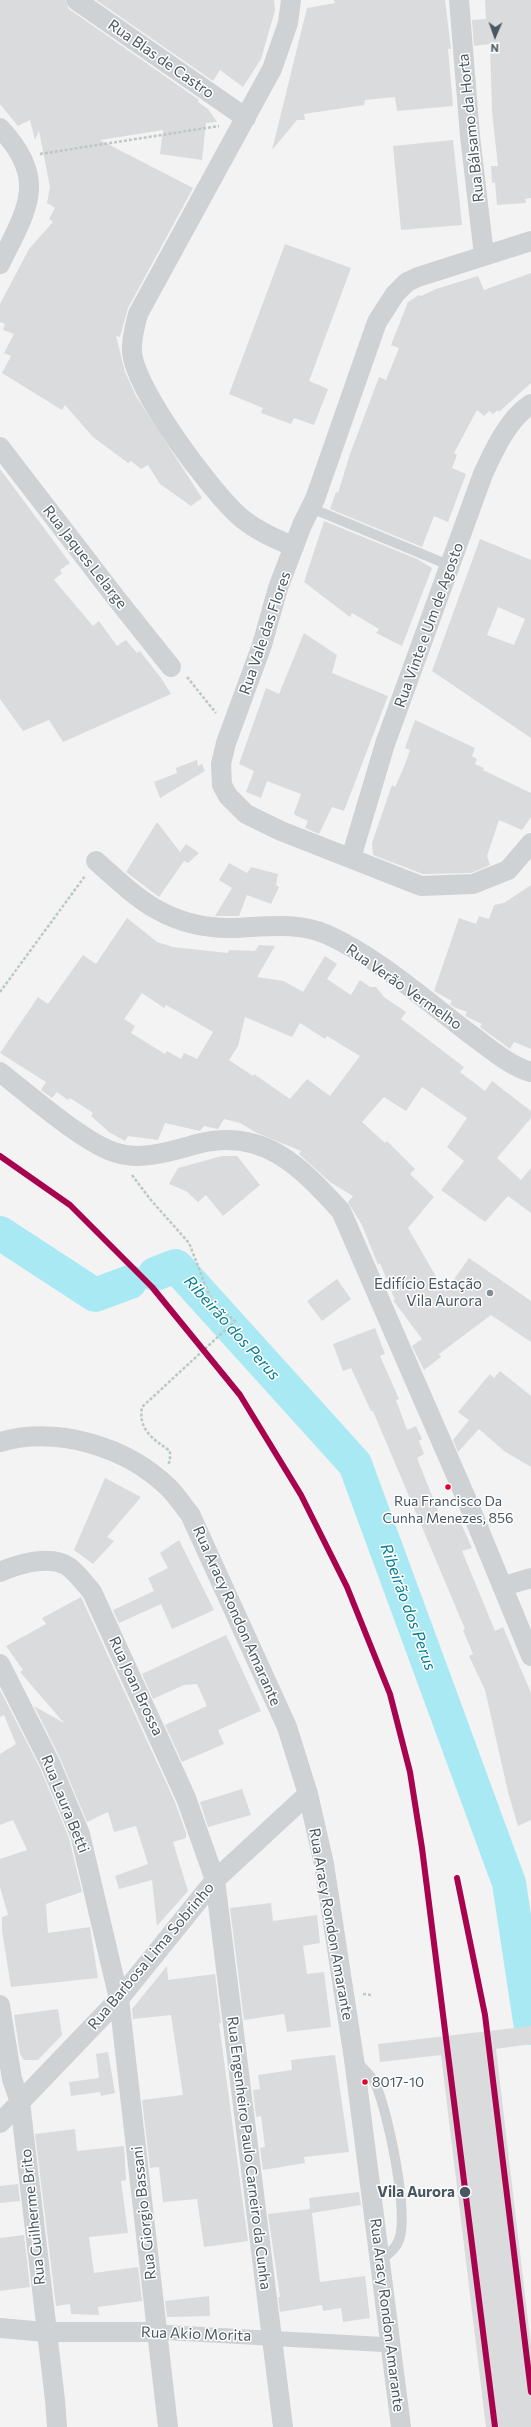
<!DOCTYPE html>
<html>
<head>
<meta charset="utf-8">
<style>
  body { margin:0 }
  #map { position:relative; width:531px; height:2427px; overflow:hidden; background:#f3f3f3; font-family:Commissioner,sans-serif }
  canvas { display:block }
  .north { position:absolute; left:475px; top:16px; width:40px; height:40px; -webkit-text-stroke:3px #fff; paint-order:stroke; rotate:182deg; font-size:11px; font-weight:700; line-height:16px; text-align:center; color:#485761 }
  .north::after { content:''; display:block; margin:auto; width:14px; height:18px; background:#485761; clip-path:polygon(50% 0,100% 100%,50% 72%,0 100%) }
</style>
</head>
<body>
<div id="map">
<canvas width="531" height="2427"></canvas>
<div class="north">N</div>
</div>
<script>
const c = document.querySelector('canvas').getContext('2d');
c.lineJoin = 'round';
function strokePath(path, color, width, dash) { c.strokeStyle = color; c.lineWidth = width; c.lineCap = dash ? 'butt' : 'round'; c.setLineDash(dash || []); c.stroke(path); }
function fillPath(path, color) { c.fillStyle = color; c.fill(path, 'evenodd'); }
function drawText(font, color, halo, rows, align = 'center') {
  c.font = font + ' Commissioner,sans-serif'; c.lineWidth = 3; c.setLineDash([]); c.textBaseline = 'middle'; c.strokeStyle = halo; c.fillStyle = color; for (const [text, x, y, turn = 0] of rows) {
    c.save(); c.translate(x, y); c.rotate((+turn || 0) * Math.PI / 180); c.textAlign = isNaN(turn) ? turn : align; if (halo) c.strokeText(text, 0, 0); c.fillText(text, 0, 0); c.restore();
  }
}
strokePath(new Path2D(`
  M0,1233L95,1295L130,1282
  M155,1274L176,1266L355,1464L509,1883L531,2028`), '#a8e9f4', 34);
fillPath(new Path2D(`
  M0,0H65L69,9L199,100L198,102L208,109L217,122L206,123L202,160L160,154L163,130L100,140L193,188L128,308L120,337L116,336L125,372L136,396L202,498L191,506L160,484L148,465L141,469L131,461L128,463L93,437L65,405L62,410L2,373L11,356L4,353L14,334L3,330L5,324L0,322V304L29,249L53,222L49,219L55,208L47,203L50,187L39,131L35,140L30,120L18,126L0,104Z
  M96,0H274L275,10L261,59L243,87L220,70L213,81Z
  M334,0H445L451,49H448L453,106L397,111L395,97L365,100L364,105L304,114L305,120H297L272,150L307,8L335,3Z
  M485,0H531V198L525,199L526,203L497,205L495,182L492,183L491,166H498L492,112L490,44L474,46L472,20L486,19Z
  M453,140L462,225L401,230L393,146Z
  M285,244L351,268L309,381L328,389L314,425L294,418L291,424L261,413L263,408L229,394Z
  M531,273V383L499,412L498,410L493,414L489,411L484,416L477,410L454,453L457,455L452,468L466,474L448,522L434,516L422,547L330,509L336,492L338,493L350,454L379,377L386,380L399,348L391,345L408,302L419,295L421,296L436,289L478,276L484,290Z
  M0,469L70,563L60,570L62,573L54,580L93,626L99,621L117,646L126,640L137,653L140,651L161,678L171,694L63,742L49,720L23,731L0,699Z
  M324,521L417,559L432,568L402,646L376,633L379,629L352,613L350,617L304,582Z
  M480,539L531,560V738L432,671ZM498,607L525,619L514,645L487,635Z
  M304,633L337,655L332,673L388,696L344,811L332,807L319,834L305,828L308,821L295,815L294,813L301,794L267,781L261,798L246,792L254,771L239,764L266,688L279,694Z
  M415,720L475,748L472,756L477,759L475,764L484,768L483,770L531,793V817L522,830L499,820L487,856L490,865L471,873L423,874L373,855L372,843L375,834L392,785L395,787L404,767L410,750L405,748Z
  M197,760L198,766L202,764L205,771L160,798L154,782L177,773L176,768Z
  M157,822L180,852L186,844L199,853L188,863L184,861L159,897L126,872Z
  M229,863L247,873L251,867L278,874L276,885L279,887L271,904L247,895L239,916H215L232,888L219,880Z
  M531,885V1049L514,1042L510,1049L480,1027L482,1024L465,1016L467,1012L454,1007L450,1004L452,1001L434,991L459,918L476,924L479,916L489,919L494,905L504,903Z
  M127,918L157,942L173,947L228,953L229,950L255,951L259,945L275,946L257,977L284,981L303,992L325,956L337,964L327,979L351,995L360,980L370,987H376L384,997L406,1012L401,1019L464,1067L460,1072L485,1091L492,1081L531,1111V1118L497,1158L521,1180L531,1168V1213L508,1196L485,1222L441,1190L464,1161L447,1147L467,1118L422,1087L406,1111L384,1097L362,1122L385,1143L387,1141L415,1169L410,1174L434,1197L408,1228L445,1292L469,1258L531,1301V1342L491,1315L439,1354L441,1357L424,1370L412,1346L422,1339L393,1300H395L380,1263L378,1265L362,1225L348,1202L353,1196L330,1182L299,1154L301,1151L257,1133L240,1123L224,1119L218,1129L204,1126L200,1131L165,1123L158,1140L128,1136L125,1141L109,1132L91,1116L93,1113L70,1098L68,1100L57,1092L52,1098L41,1090L46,1082L0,1053L38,997L48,1004L83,955L96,964ZM142,993L164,1008L166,1005L177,1011L213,1032L197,1059L184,1053L181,1059L167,1051L165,1054L131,1033L135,1026L124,1019ZM245,1017L292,1037L300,1023L325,1039L327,1036L360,1056L330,1096L307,1079L290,1099L254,1074L253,1076L229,1060L238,1046Z
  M222,1156H237L260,1185L223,1216L206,1195L198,1202L186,1191L169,1184L178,1168Z
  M337,1279L351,1299L322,1321L307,1301Z
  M375,1328L385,1354L380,1356L399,1399L396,1400L407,1430L416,1426L422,1439L419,1441L424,1454L417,1458L444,1526L459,1519L472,1548L462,1551L495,1631L503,1627L531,1693V1820L518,1826L508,1792L485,1690L469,1656L473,1654L463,1630L465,1629L373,1411H371L351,1368L343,1371L333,1344Z
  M500,1371L531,1396V1467L504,1451L479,1429L458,1452L453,1440L469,1420L458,1412L490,1374L494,1378Z
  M105,1478L141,1497L107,1537L114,1541L93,1564L74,1550Z
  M179,1540L214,1610L172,1629L161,1604L119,1623L113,1610L154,1591L148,1578L168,1568L160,1553Z
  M81,1597L175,1802L186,1833V1838L173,1842L188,1891L157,1926L152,1880L119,1889L115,1876L148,1864L136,1826L114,1832L108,1812L87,1822L60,1758L34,1706L64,1723L20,1672L23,1670L6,1646L46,1624L42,1618Z
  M226,1635L261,1711L218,1730L224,1744L182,1762L165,1725L207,1706L197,1684L184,1685L153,1699L142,1674Z
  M0,1690L40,1768L69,1838L82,1892L46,1904L48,1933L90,1927L98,1978L11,1987L2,1931V1917L8,1915L0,1887V1859L27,1850L13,1820L0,1825V1754L16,1744L4,1715L0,1717Z
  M242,1789L251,1815L208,1827L200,1802Z
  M271,1903L273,1921L317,1915L320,1943L303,1946L307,1974L324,1972L331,2027L287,2032L284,2014L244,2020L230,1908Z
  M167,1966L168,1980L215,1974L221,2023H219L248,2241L204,2247L197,2199L163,2202L159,2167L150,2168L142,2100L183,2095L171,2015L133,2019L132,2009Z
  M58,2009L62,2035L38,2060H24L20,2054L14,2015Z
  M531,2026V2044L496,2049L531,2346V2427H486L441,2055L380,2062L378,2044Z
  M108,2052L115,2093L101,2096L100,2092L71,2096L69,2082L99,2078L96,2054Z
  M335,2055L349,2152L304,2157L305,2163L263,2170L260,2148L265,2147L261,2116L256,2117L253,2090L260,2089L258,2075L292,2070L291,2060Z
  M75,2129L77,2151L124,2146L126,2180L121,2181L128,2233L89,2237L94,2273L138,2267L142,2301L98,2307L99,2315L71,2314L70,2304L56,2306L35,2134Z
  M18,2184L20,2201L0,2203V2186Z
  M359,2192L361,2205L312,2213L320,2282L365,2276L370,2318L343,2322L341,2308L323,2311L322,2305L280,2312L278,2297H280L268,2214L310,2209L309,2198Z
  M24,2235L30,2287L0,2291V2238Z
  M209,2296L210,2316L167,2317L165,2301Z`), '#dadbdc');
strokePath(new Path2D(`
  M40,154L219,126
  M187,677L216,713
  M0,992L85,876
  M132,1175L150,1199L189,1243L212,1302L235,1321L142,1407C138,1430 153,1439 170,1451V1461L168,1464
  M363,1994L372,1995`), '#bbc8c3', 2.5, [3, 2]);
strokePath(new Path2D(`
  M311,508L451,566
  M357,2062C362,2068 371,2075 375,2083C388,2111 409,2212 399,2240C396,2249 388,2254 381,2260`), '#ced2d4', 10);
strokePath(new Path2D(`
  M157,2332L392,2345`), '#ced2d4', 15);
strokePath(new Path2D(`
  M76,0L246,118
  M291,0L288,23L272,69L138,314C135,326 131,339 132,352C135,390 210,490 239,516C255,530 274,538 294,547
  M459,0L470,136L484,255
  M0,128C49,180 27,209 0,264
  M531,241L418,277L407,282L395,294L377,322L315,499L302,525L278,588L262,645L226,743L221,764L222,785L228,796L246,814L281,831L421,886L473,884L508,870L531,843
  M0,447L116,598L171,667
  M351,858L385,744L483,474C494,450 508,419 531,404
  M96,861C140,901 170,929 233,928C265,927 298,921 328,935C380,959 425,1000 470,1034C488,1047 509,1066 531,1072
  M0,1072C28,1094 85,1144 117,1153C142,1161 172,1151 197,1144C263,1127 300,1166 341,1211L466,1498L531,1656
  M0,1442C57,1426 126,1446 169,1488C177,1496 183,1506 190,1514L287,1727L308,1794L324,1864L354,2059L401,2427
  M0,1572C18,1564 51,1554 69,1567C78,1574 85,1584 92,1592L186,1798L215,1880L283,2427
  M504,1586L531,1578
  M0,1664L50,1763L80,1834L119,1999L168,2427
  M0,2005L12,2079L20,2102L55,2400L57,2427
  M0,2123L119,1999L215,1880L308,1794
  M0,2328L46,2332H157`), '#ced2d4', 20);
strokePath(new Path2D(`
  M0,1156L70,1205L152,1287L240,1395L301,1495L347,1587L390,1694L410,1772L422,1848L495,2427
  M457,1878L485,2015L531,2392`), '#a8034f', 6);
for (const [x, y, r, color] of [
  [490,1293,4,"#848e94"],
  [448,1487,3.5,"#e4002b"],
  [365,2082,3.5,"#e4002b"],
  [465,2192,6,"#485761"]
]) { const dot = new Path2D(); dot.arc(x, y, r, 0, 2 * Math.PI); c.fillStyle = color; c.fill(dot); strokePath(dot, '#fff', 1.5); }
drawText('14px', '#485761', '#fff', [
  ["Rua Francisco Da",448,1501],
  ["Cunha Menezes, 856",448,1518],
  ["8017-10",372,2082,"left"]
]);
drawText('15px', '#485761', '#fff', [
  ["Rua Blas de Castro",161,59,35],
  ["Rua Bálsamo da Horta",471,128,-96],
  ["Rua Jaques Lelarge",85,557,52],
  ["Rua Vinte e Um de Agosto",429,625,-70],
  ["Rua Vale das Flores",265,633,-71],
  ["Rua Verão Vermelho",404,987,35],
  ["Rua Aracy Rondon Amarante",237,1616,66],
  ["Rua Joan Brossa",136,1686,65],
  ["Rua Laura Betti",65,1804,68],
  ["Rua Aracy Rondon Amarante",331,1924,80],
  ["Rua Barbosa Lima Sobrinho",151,1956,-50],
  ["Rua Engenheiro Paulo Carneiro da Cunha",249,2153,83],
  ["Rua Giorgio Bassani",144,2213,-96],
  ["Rua Guilherme Brito",33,2217,-96],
  ["Rua Aracy Rondon Amarante",387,2315,83],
  ["Rua Akio Morita",196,2334,2]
]);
drawText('15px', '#485761', '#fff', [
  ["Edifício Estação",482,1284],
  ["Vila Aurora",482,1301]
], 'right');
drawText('bold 15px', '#485761', '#fff', [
  ["Vila Aurora",455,2192]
], 'right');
drawText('italic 16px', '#047e91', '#fff', [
  ["Ribeirão dos Perus",232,1328,48],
  ["Ribeirão dos Perus",408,1607,70]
]);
</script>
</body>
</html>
